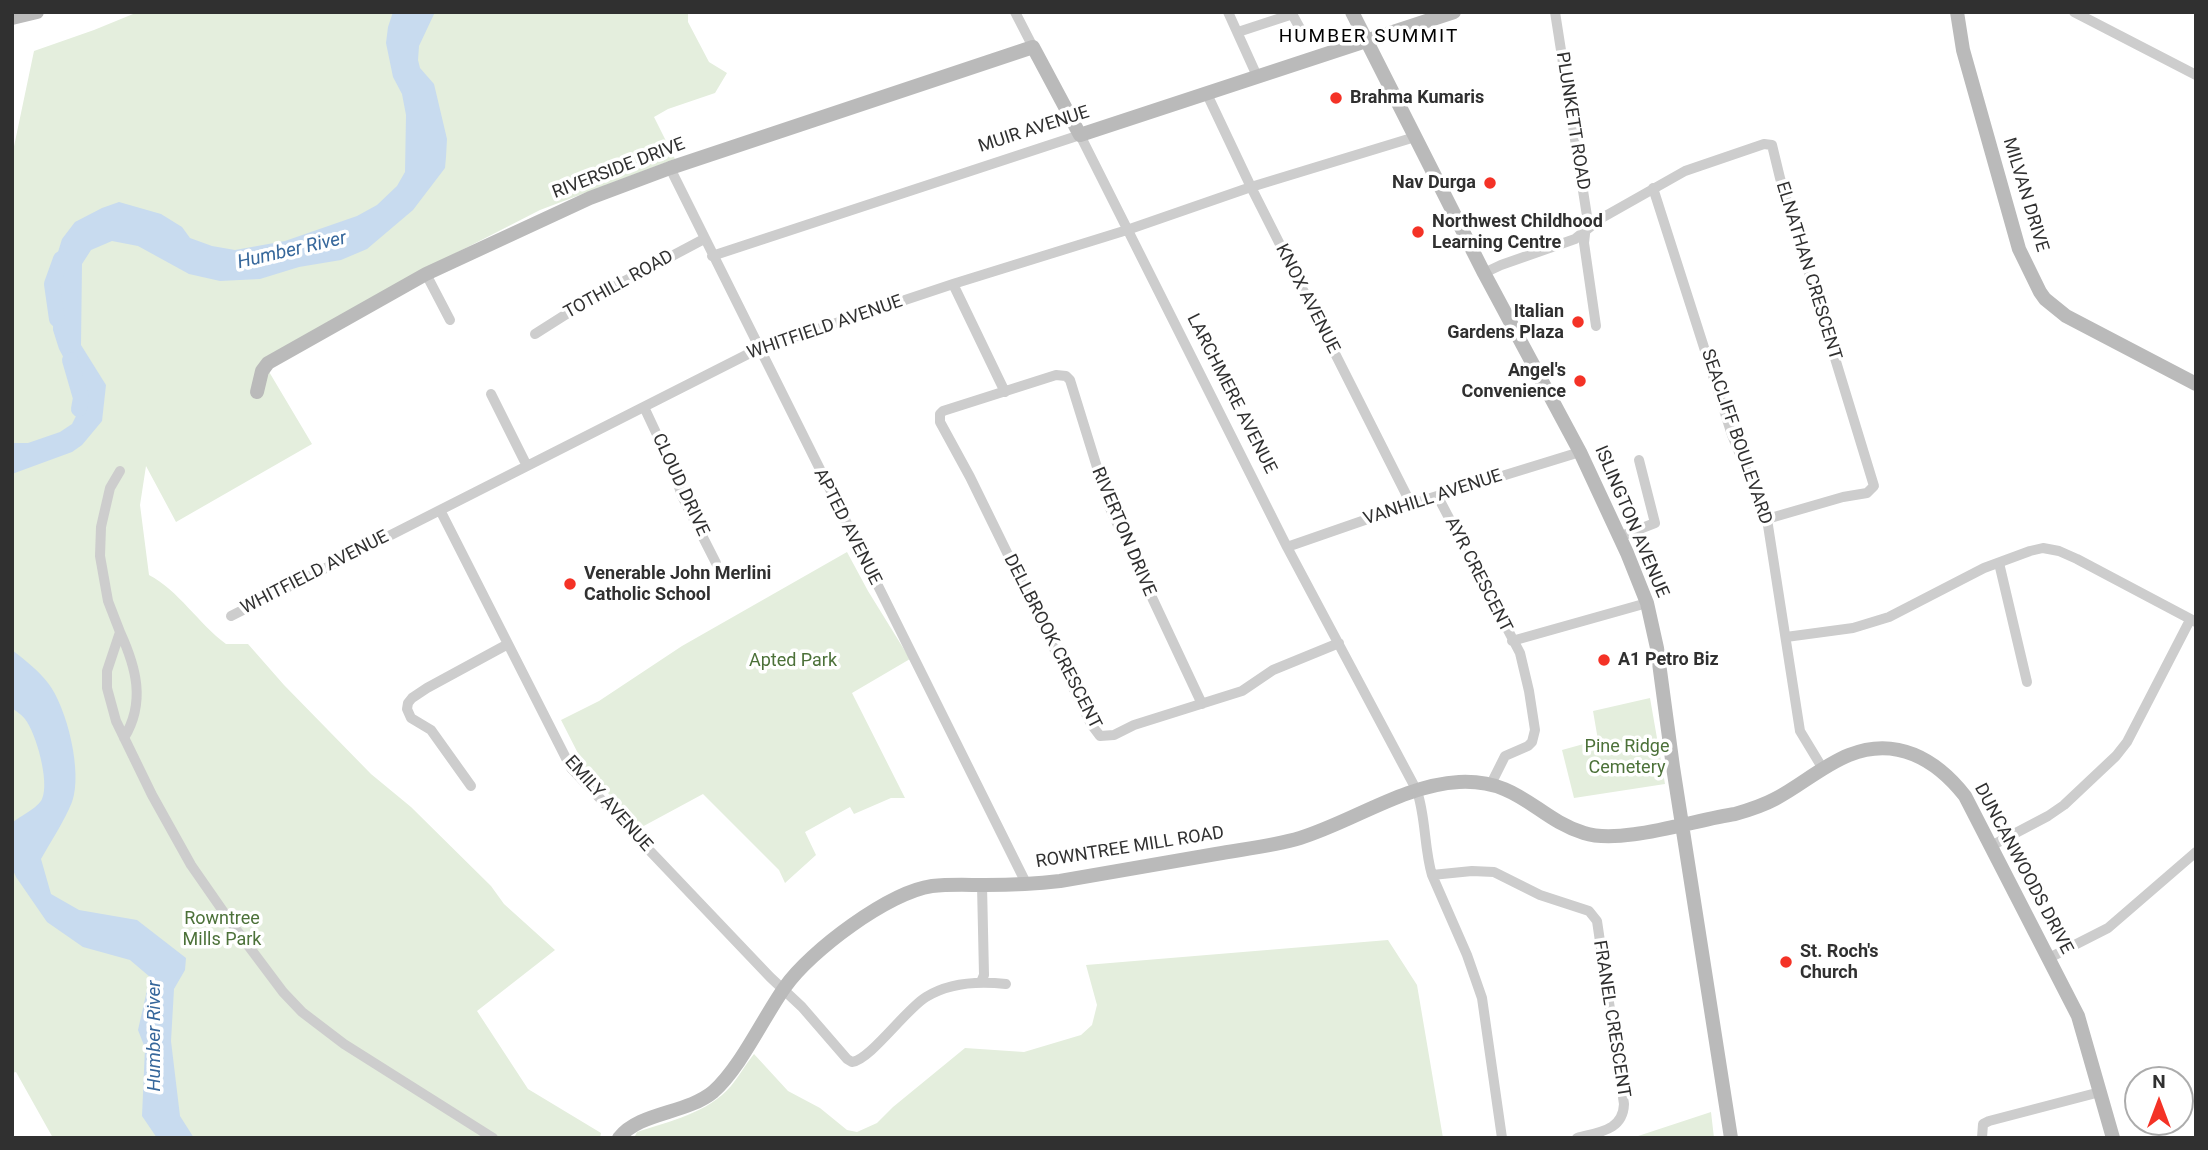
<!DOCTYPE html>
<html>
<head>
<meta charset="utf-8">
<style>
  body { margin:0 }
  #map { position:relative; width:2208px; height:1150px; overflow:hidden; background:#fff; font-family:Roboto,sans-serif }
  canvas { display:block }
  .frame { position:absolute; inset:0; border:14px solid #303030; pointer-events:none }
  .north { position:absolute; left:2124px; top:1066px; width:70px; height:70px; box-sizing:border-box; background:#fff; border:2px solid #acacac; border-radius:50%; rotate:0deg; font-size:19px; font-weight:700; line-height:28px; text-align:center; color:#303030 }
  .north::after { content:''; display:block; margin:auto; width:24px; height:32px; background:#f43226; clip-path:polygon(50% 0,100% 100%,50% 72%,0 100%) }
</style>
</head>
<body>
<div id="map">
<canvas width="2208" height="1150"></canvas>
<div class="frame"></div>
<div class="north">N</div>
</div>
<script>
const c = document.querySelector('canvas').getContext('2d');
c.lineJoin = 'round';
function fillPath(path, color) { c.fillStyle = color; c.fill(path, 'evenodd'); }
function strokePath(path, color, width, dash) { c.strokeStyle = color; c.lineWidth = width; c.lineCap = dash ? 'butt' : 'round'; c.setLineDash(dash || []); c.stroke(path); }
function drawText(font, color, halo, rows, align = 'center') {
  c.font = font + ' Roboto,sans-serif'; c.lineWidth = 7; c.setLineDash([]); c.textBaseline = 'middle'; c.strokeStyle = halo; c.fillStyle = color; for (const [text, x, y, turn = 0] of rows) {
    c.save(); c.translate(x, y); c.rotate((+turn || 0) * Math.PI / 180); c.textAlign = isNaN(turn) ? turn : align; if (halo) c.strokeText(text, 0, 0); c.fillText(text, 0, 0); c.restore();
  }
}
fillPath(new Path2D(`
  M138,12H688V22L709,62L727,73L715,93L668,109L654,117L675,159L540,210L419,272L265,365L312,444L176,522L146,466L140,505L149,575C178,590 199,624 226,644H248L284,685L371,774L411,807L491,886L504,904L555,950L477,1011L528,1089L601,1133L600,1138H53L16,1072L12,1073V156L34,51L94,30Z
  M847,552L868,591L910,659L852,693L905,798H891L854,814L850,807L805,832L816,855L785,883L779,870L703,794L640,828L586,769L561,720L599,701L682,646Z
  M1650,698L1665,784L1574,798L1562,750L1598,740L1593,711Z
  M1388,940L1417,985L1443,1138H634L637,1132C670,1121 708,1113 731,1086C739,1076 746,1064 754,1054L788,1091L820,1108L847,1130L857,1132L877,1123L893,1107L965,1048L1024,1052L1081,1035L1092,1025L1097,1005L1086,965Z
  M1711,1112L1714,1138H1632Z`), '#e4eedd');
fillPath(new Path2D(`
  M393,12H435L419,46L418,60L420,68L434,84L447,139L446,157L445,168L413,210L367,249L341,260L299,267L260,279L220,281L189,274L138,246L112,241L91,250L82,264L81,345L106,385L102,421L82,445L72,452L12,474V443H28L60,432L72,424L78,412L79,386L59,349L53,330L54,265L62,239L75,222L102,208L119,202L161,214L182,227L190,238L212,246L235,250L285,241L357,216L377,205L397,186L405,172L406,115L402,94L393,77L386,43L388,27Z
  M12,650C25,660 38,670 48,683C67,707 83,773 72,802C64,822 51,841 41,859L51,894L79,910L137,920L186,958L185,970L174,989L171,1041L180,1116L194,1138H157L142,1116L145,1048L138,1030L150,977L130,960L83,947L47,922L16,877L12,868V823C20,816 38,808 42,799C50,782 36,733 25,719C22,715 16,711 12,708Z`), '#c8dbef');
strokePath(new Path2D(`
  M57,319L52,284L61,259
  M70,360L81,398L79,409`), '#c8dbef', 16);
strokePath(new Path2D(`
  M1015,12L1033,47
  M1228,12L1257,76
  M1291,12L1302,32
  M1555,12L1587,216L1584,243L1596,326
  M2074,12L2196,75
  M1238,32L1293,14
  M1206,92L1251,187L1411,504
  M670,168L1027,885
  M1653,188L1732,435L1767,519L1800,731L1823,769
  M712,256L1080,135L1287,547L1417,791C1426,818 1424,848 1432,875L1467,955L1482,998L1502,1138
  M1484,273L1501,265L1575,239L1600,219L1685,171L1764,144L1772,145L1780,178L1874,486L1867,493L1843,497L1767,519
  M426,274L450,320
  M953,284L1005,392
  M535,334L587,301L704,239
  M491,394L527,466
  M644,407L673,469L682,496L716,563
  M120,471L110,488L101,527L100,556L108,601L120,632L107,671V688L116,721L152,795L191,865L232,924L283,992L302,1012L344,1044L493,1138
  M1438,497L1520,653L1529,691L1535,730L1532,742L1528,746L1505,756L1491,784
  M440,510L571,768L770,977L802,1007L847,1059L852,1062C870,1060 906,1009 926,997C950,982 979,981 1006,984
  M1619,537L1655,523L1639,460
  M1287,547L1411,504L1580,452
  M1999,563L2027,682
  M231,616L758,349L953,284L1127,230L1251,187L1415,137
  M120,632C136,667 146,702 124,738
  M1786,637L1853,628L1889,617L1984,568L2030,551L2043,548L2059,551L2077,559L2196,622
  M1512,641L1647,603
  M1202,704L1109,506L1070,380L1066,376L1056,375L943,411L940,414V422L970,477L1091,724L1100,736L1114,735L1134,725L1242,691L1273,670L1339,643
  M471,786L431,730L411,718L407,709L408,703L412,698L427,688L508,644
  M1991,846L2048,816L2064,805L2116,756L2127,742L2190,620
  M1432,875L1472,871L1494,872L1540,895L1589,911L1597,921L1624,1104C1623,1131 1598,1132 1577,1138
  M2049,958L2108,928L2196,852
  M981,982L984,975L982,885
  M1982,1138L1983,1124L1989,1121L2100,1092`), '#cdcdcd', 10);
strokePath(new Path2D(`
  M1352,12L1484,273L1580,452L1627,553L1647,603L1657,648L1673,767L1731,1138
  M1957,12L1963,50L2019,249L2040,292L2045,299L2066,316L2196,384
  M12,18L37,12
  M257,392L262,371L268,363L426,274L590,198L670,168L1033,47L1080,135L1454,12
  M619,1138C639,1112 686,1114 713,1092C741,1067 763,1018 785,987C810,951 889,892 932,886C950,884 968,885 985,885C1011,885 1035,884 1060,881C1112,872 1164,863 1216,854C1244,849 1273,846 1300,838C1352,822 1404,785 1459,782C1520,779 1536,818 1584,833C1621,845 1694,820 1735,814C1749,810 1762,806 1775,799C1800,786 1822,766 1849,755C1896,736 1936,759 1965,796L2078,1016L2113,1138`), '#bababa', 14);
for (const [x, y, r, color] of [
  [1336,98,7,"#f43226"],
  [1490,183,7,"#f43226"],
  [1418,232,7,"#f43226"],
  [1578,322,7,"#f43226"],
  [1580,381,7,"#f43226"],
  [570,584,7,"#f43226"],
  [1604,660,7,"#f43226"],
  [1786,962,7,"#f43226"]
]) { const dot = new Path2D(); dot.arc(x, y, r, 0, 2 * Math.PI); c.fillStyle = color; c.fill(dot); strokePath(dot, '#fff', 2.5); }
drawText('bold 18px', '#303030', '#fff', [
  ["Brahma Kumaris",1350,98],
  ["Nav Durga",1476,183,"right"],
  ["Northwest Childhood",1432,222],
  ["Learning Centre",1432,243],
  ["Italian",1564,312,"right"],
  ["Gardens Plaza",1564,333,"right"],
  ["Angel's",1566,371,"right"],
  ["Convenience",1566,392,"right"],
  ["Venerable John Merlini",584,574],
  ["Catholic School",584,595],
  ["A1 Petro Biz",1618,660],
  ["St. Roch's",1800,952],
  ["Church",1800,973]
], 'left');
drawText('18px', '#303030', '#fff', [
  ["PLUNKETT ROAD",1572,121,81],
  ["MUIR AVENUE",1034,130,-18],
  ["RIVERSIDE DRIVE",619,169,-21],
  ["MILVAN DRIVE",2025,195,73],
  ["ELNATHAN CRESCENT",1808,271,73],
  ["TOTHILL ROAD",619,285,-29],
  ["KNOX AVENUE",1307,299,63],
  ["WHITFIELD AVENUE",825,328,-19],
  ["LARCHMERE AVENUE",1231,394,63],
  ["SEACLIFF BOULEVARD",1736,437,71],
  ["CLOUD DRIVE",680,485,65],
  ["VANHILL AVENUE",1433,498,-18],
  ["ISLINGTON AVENUE",1631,522,67],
  ["APTED AVENUE",847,527,63],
  ["RIVERTON DRIVE",1123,532,67],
  ["WHITFIELD AVENUE",315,573,-27],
  ["AYR CRESCENT",1478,575,63],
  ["DELLBROOK CRESCENT",1052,642,63],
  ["EMILY AVENUE",608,804,48],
  ["ROWNTREE MILL ROAD",1130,848,-9],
  ["DUNCANWOODS DRIVE",2023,869,62],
  ["FRANEL CRESCENT",1611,1019,81]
]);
drawText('18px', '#4c7139', '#fff', [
  ["Apted Park",793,661],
  ["Pine Ridge",1627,747],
  ["Cemetery",1627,768],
  ["Rowntree",222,919],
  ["Mills Park",222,940]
]);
c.letterSpacing = '2px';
drawText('19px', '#000', '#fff', [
  ["HUMBER SUMMIT",1369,37]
]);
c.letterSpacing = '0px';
drawText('italic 19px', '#36679b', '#fff', [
  ["Humber River",292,251,-13],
  ["Humber River",155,1036,-90]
]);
</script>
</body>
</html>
